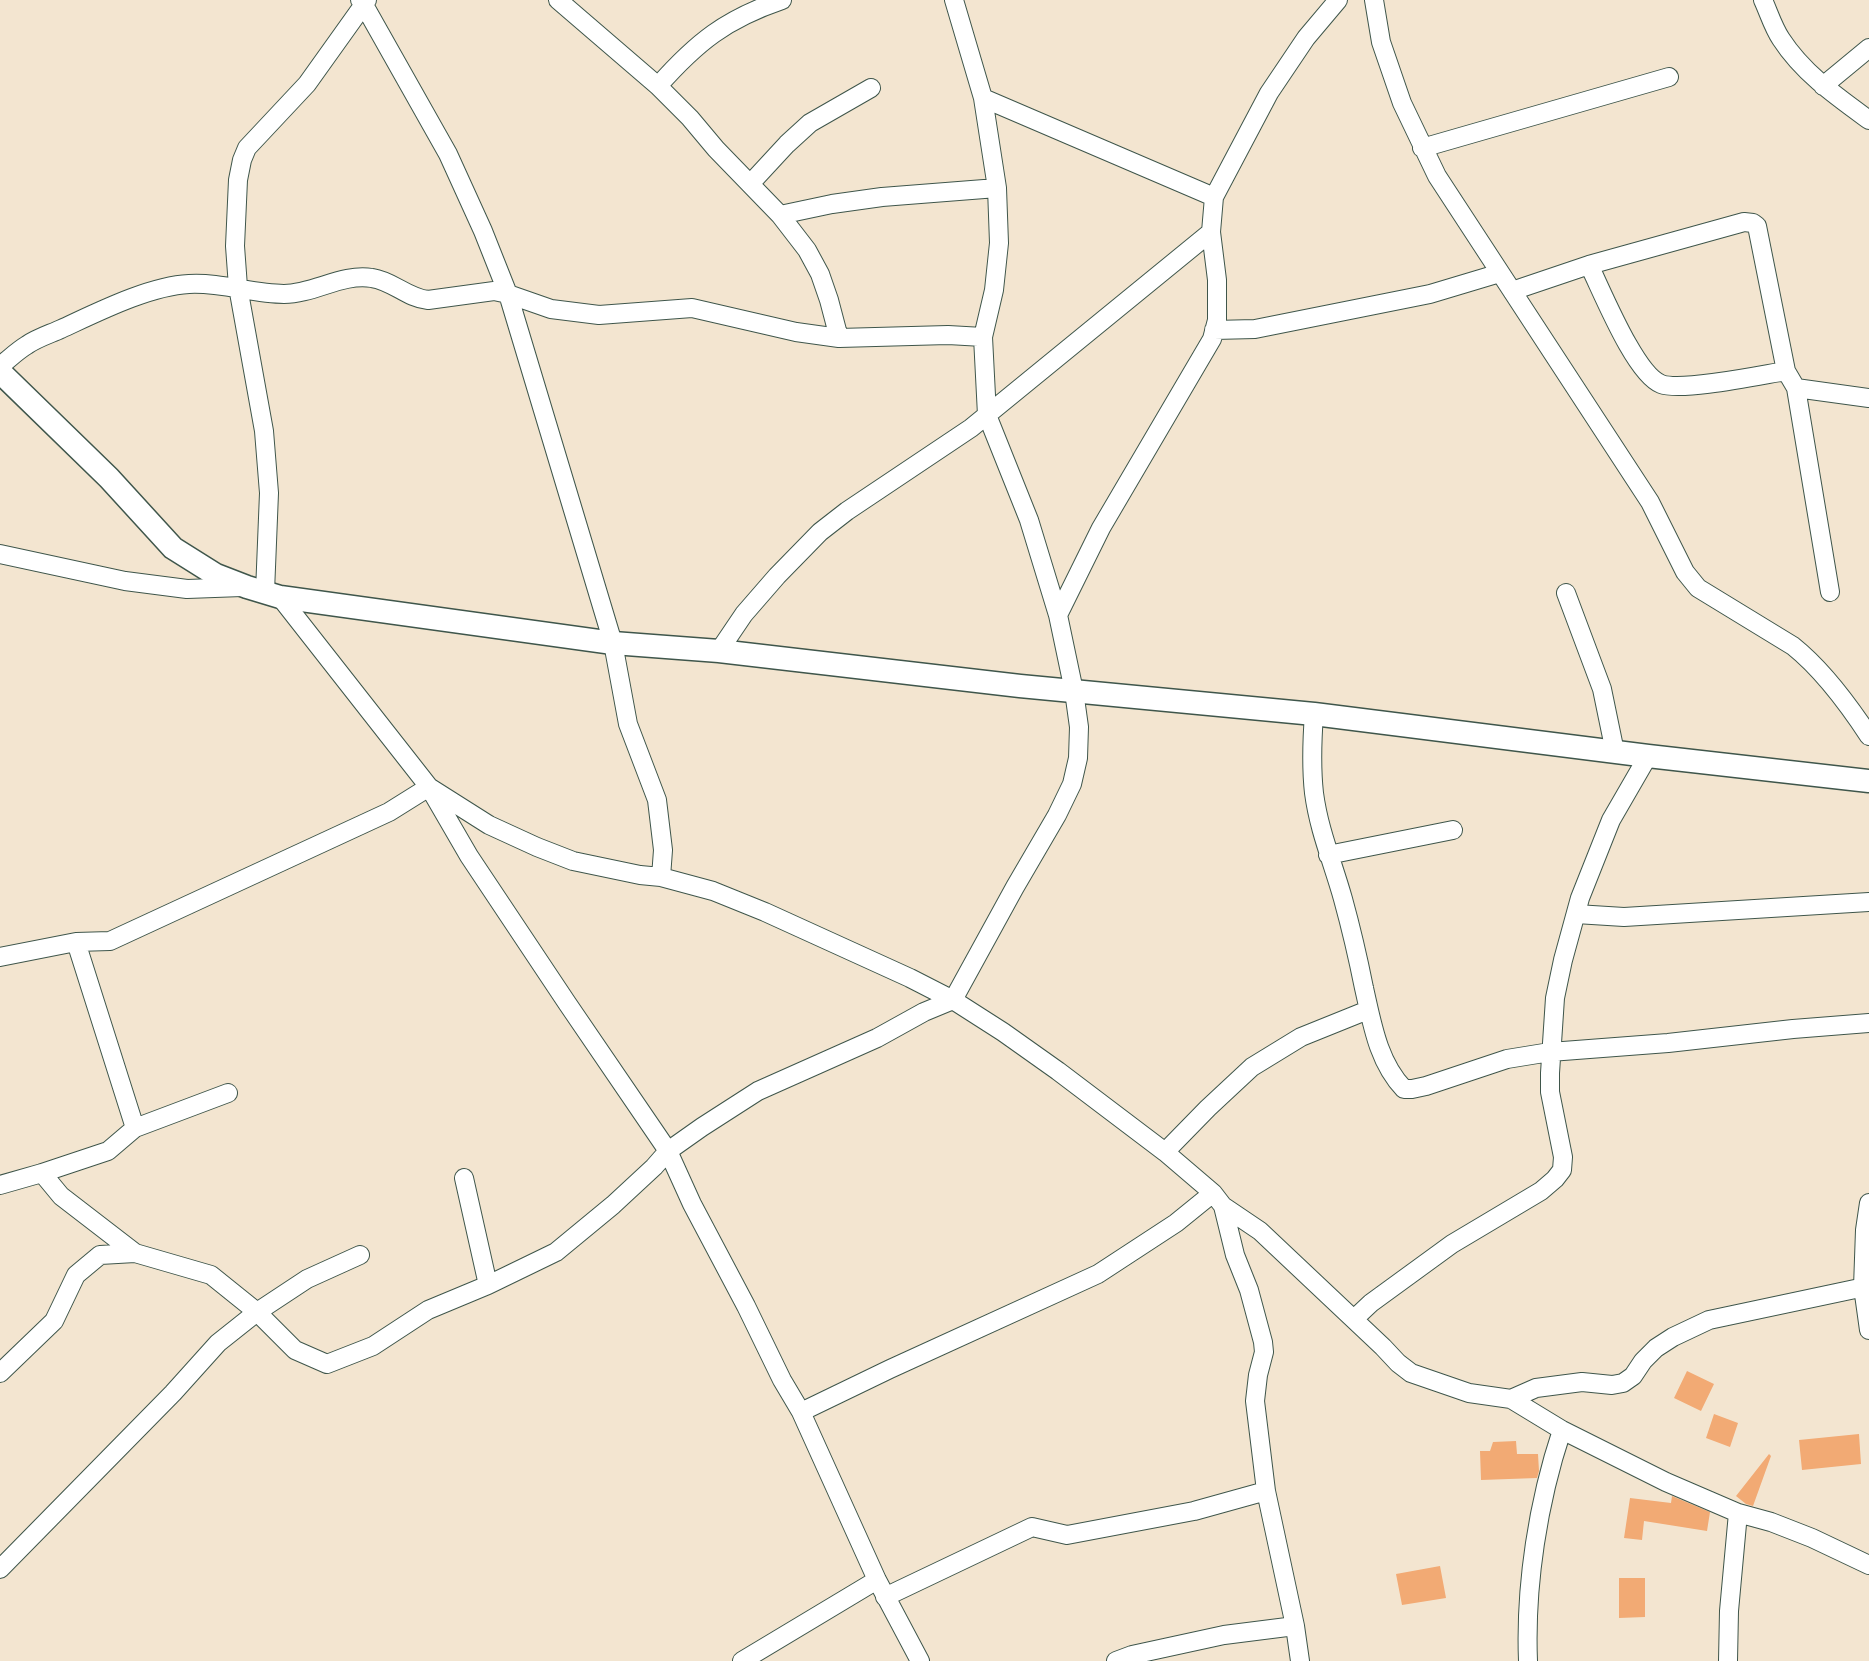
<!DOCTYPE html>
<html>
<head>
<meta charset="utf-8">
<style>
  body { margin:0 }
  canvas { display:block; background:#f3e5d0 }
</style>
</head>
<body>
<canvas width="1869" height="1661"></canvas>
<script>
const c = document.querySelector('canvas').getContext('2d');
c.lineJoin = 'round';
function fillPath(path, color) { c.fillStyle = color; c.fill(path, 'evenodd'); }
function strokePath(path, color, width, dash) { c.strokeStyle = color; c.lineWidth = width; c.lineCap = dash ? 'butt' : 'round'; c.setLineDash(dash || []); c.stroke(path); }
fillPath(new Path2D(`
  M1687,1371L1714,1384L1701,1411L1674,1398Z
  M1714,1414L1738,1423L1730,1447L1706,1438Z
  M1859,1434L1861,1464L1802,1470L1799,1440Z
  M1516,1441L1517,1454H1538L1539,1471L1537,1478L1481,1480L1480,1451H1490L1493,1442Z
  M1769,1454L1771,1456L1753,1506L1746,1504L1736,1496Z
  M1672,1496L1710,1512L1707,1531L1644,1521L1642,1540L1624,1538L1630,1498L1671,1503Z
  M1440,1566L1446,1598L1402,1605L1396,1574Z
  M1619,1578H1645V1617L1619,1618Z`), '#f2aa74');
const minor = new Path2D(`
  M360,0L364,5L448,154L483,231L508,294L613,643L628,724L657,800L663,850L661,877
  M558,0L658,86L690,118L716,149L780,215L807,250L820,274L829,300L839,338
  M954,0L983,98L997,188L999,243L994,290L983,337L987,415L1029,520L1058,615
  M1374,0L1381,42L1402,103L1437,176L1650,502L1685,572L1698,588L1793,646C1823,670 1848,704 1869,736
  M1763,0C1769,13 1773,27 1781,39C1803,73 1836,96 1869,120
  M658,86C697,42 726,19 782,0
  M1823,86L1869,48
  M983,98L1214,197
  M1422,148L1669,77
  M750,184L787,144L810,123L871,88
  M780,215L832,204L882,197L997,188
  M1589,265C1602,291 1635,374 1661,384C1682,392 1761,375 1786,371
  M1512,291L1589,265L1744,222L1753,223L1757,226L1786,371L1796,388L1830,592
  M1214,330L1255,329L1430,294L1500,273
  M0,366C9,359 17,351 27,345C37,338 50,334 61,329C98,312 149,286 189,284C221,282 253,294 284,294C314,294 342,273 372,278C393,281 407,298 428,300L494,291L508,294L551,309L599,315L692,308L796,332L839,338L948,335L983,337
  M1796,388L1869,398
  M0,554L125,581L187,589L242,587
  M265,592L269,493L264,431L238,287L235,246L238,180L242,160L247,148L307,84L367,0
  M1566,593L1602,689L1615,752
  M280,597L429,787L469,856L567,1003L668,1151L692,1204L746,1306L782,1380L801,1412L877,1580L920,1661
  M719,651L744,614L777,576L820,532L847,511L971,428L1211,232
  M1314,714C1312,741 1311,766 1314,793C1319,831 1333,863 1343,899C1351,928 1358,958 1364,988C1372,1023 1378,1062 1404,1089H1412L1426,1086L1507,1059L1550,1052L1668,1043L1793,1029L1869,1023
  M1328,855L1453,830
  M1576,914L1624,917L1869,902
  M76,942L135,1128
  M0,957L76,942L110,941L389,812L429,787L489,825L537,847L573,861L640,875L661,877L713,891L765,912L910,978L953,1000L1003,1032L1058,1071L1165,1152L1213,1193L1223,1206L1260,1231L1383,1347L1398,1363L1411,1373L1469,1393L1511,1399L1562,1430L1666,1482L1738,1513L1771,1522L1812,1538L1869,1565
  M1165,1152L1208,1108L1252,1067L1301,1037L1368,1010
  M42,1173L61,1196L135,1253L211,1275L257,1312L295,1350L327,1364L373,1346L428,1310L488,1285L556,1252L613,1205L654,1167L668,1151L702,1127L758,1091L877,1038L924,1012L953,1000L1015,887L1057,815L1072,784L1078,758L1079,727L1074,691L1058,615L1101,528L1212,339L1217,320V280L1211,232L1214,197L1269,93L1306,38L1338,0
  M464,1178L488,1285
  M0,1185L42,1173L108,1151L135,1128L228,1093
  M1869,1203L1865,1230L1863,1287L1869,1330
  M1223,1206L1235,1255L1249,1290L1263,1342L1264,1352L1258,1375L1255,1401L1266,1491L1295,1626L1300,1661
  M1354,1319L1371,1303L1452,1244L1541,1191L1555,1179L1562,1170L1563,1157L1550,1092V1073L1555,998L1563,960L1580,898L1611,820L1648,756
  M0,1373L54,1321L76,1275L100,1255L135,1253
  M1511,1399L1536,1388L1582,1382L1612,1385L1623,1383L1633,1376L1643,1361L1656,1348L1673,1337L1709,1320L1869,1286
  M801,1412L890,1369L1098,1274L1176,1223L1213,1193
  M0,1569L173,1393L218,1343L257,1312L307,1279L360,1255
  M885,1597L1032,1527L1067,1535L1194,1511L1266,1491
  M742,1661L877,1580
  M1116,1661L1132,1655L1224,1635L1295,1626
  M1528,1661C1525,1585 1538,1502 1562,1430
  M1728,1661L1729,1611L1738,1513`);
const tertiary = new Path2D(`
  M0,372L109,478L173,548L216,575L247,587L280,597L613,643L719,651L1020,686L1314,714L1648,756L1869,781`);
strokePath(minor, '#3f564b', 20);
strokePath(tertiary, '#3f564b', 25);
strokePath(minor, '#fff', 18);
strokePath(tertiary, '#fff', 22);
</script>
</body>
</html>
